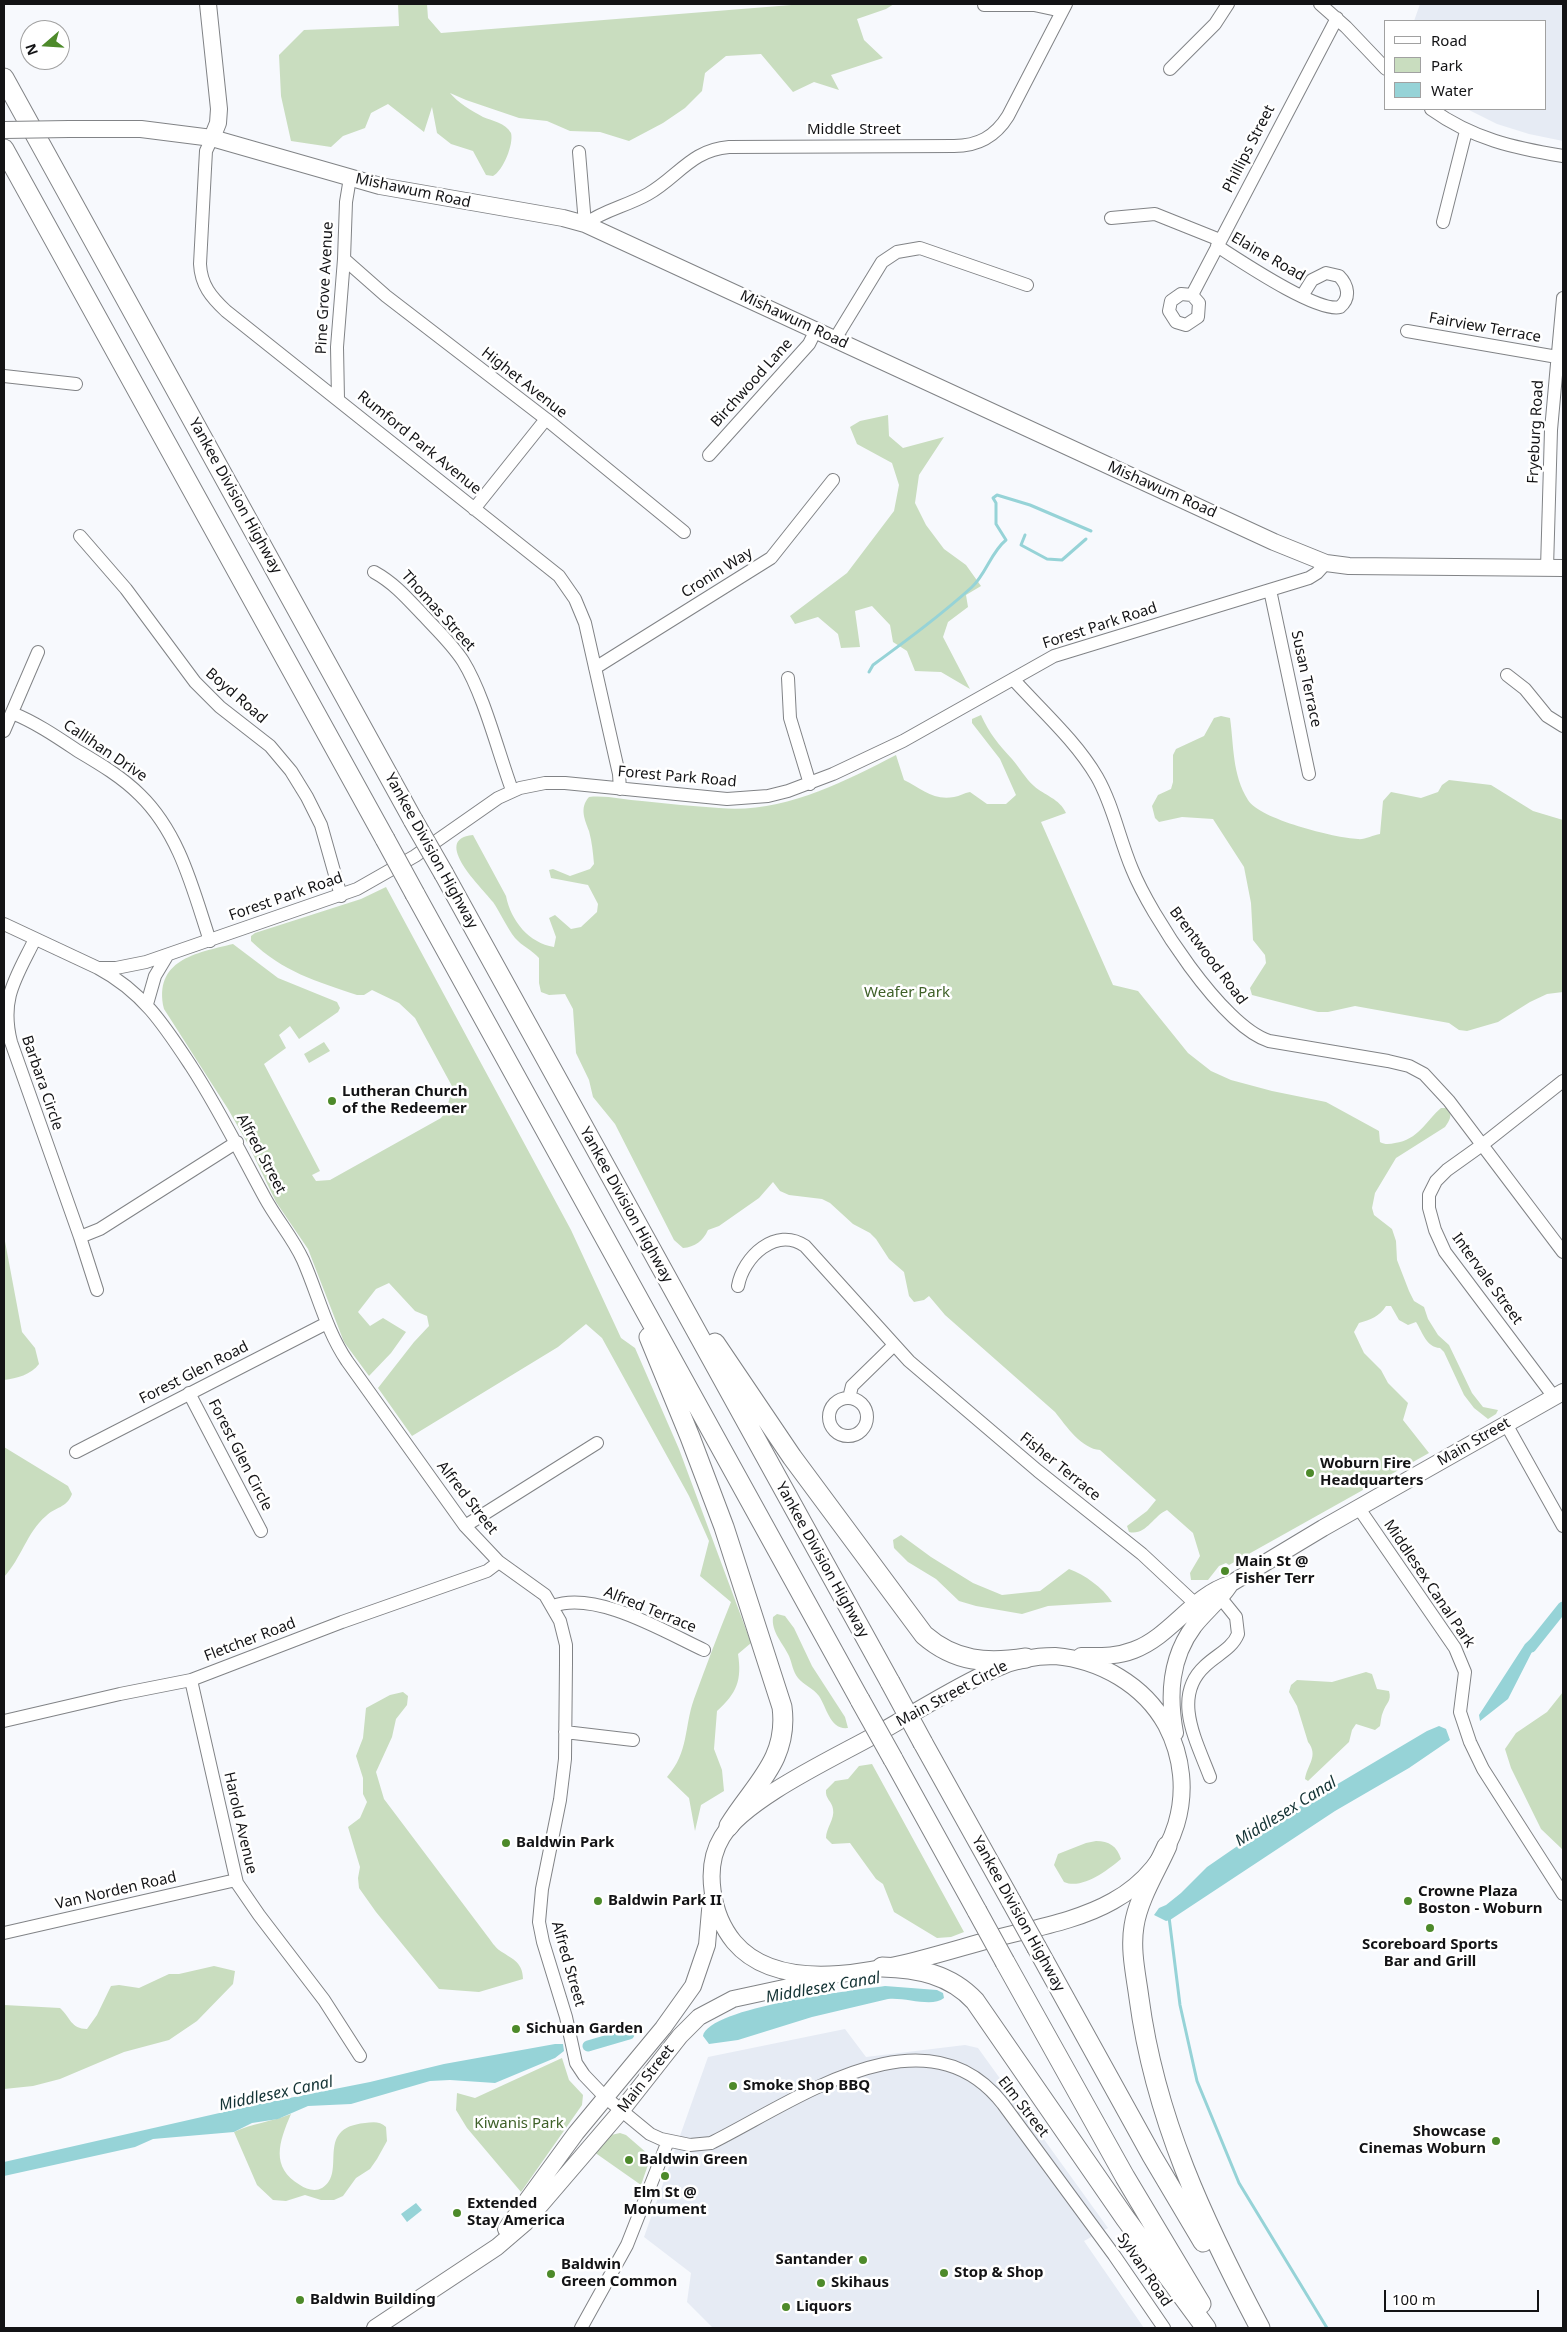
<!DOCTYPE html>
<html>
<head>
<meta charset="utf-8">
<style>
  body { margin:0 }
  #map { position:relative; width:1567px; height:2332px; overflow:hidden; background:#f7f9fd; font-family:"Noto Sans",sans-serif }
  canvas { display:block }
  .frame { position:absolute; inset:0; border:5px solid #131315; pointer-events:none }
  .legend { position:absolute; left:1384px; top:20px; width:162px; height:90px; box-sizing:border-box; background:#fff; border:1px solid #a1a1a1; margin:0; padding:6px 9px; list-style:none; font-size:15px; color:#131315 }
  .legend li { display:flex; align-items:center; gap:10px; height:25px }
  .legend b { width:25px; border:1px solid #a1a1a1 }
  .north { position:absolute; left:20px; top:20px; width:50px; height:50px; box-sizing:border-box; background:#fff; border:1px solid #a1a1a1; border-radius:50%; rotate:251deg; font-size:14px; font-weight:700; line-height:20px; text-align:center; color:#131315 }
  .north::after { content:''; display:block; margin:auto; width:18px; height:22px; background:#4d8a2a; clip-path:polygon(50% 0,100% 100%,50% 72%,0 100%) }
  .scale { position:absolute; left:1384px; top:2290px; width:155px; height:22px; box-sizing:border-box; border:2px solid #131315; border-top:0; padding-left:6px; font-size:15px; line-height:18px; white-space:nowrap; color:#131315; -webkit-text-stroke:4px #fff; paint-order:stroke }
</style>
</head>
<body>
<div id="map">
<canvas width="1567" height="2332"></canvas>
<div class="frame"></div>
<ul class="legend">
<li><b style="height:6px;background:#fff"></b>Road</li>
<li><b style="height:14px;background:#c9ddbf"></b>Park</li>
<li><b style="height:14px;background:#96d3d7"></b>Water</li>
</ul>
<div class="north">N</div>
<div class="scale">100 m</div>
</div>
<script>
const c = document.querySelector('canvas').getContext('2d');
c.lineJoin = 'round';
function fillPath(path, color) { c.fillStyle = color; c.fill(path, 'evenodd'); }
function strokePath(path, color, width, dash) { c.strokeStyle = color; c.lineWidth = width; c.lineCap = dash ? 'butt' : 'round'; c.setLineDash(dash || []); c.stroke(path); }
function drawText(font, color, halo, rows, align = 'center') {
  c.font = font + ' "Noto Sans",sans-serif'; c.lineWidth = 5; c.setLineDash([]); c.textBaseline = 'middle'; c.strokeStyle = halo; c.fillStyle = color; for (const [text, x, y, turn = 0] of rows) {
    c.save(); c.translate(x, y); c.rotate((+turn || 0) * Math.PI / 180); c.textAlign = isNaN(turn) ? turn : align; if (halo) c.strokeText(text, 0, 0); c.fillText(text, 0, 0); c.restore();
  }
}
fillPath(new Path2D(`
  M1420,4H1563V141L1529,134L1497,124L1467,109H1546V21H1414Z
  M845,2029L866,2057L965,2045L978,2048L1108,2228L1084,2241L1144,2328H713L687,2302L691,2273L644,2237L708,2057Z`), '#e6ebf4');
fillPath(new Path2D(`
  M398,4H427L428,18L441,33L804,4H894L886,9L857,19L864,40L883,58L831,75L839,90L814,82L793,92L761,54L726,56L705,73L702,91L685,108L663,123L629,141L600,132L570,131L547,121L519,118L466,100L450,93C457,102 472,111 483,117C493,121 505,123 511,133C514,144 503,171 493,176L486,175L473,151L451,144L437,133L432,107L424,132L388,104L371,113L365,128L343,136L331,147L291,141L281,96L279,55L304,30L399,26Z
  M888,415L889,436L903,448L944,437L919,475L915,503L926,525L944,549L966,565L981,586L966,595L968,607L948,622L943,637L970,689L941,672L915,671L907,651L893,642L890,625L872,606L855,611L860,647L841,648L838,634L818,617L795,624L790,616L847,573L894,511L899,485L892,463L857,444L850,427L860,421Z
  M981,715C989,733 999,745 1012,759C1020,768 1025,778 1034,786C1044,795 1060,799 1066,813L1041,822L1113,985L1138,991L1188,1053L1211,1071L1231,1080L1272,1091L1326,1102L1379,1131L1380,1142C1385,1145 1390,1144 1395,1143C1418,1140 1426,1121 1441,1108H1449C1452,1116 1450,1120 1445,1127L1396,1158L1375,1193L1372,1208L1374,1215L1392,1229L1396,1241L1397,1260L1409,1291L1414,1301L1424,1307L1428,1319L1438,1335L1449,1345L1472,1393L1483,1407L1498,1410L1496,1414L1488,1419L1474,1408L1464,1395L1444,1352L1440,1348C1426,1347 1423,1333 1416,1322L1408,1325L1399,1320L1391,1306H1386C1380,1316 1370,1320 1359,1323L1354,1332L1364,1353L1381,1370L1388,1383L1408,1403L1403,1420L1429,1453L1229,1565L1226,1563L1219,1566L1208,1580H1191L1190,1573L1200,1556L1193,1533L1167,1510C1153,1516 1146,1536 1129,1532L1127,1526L1147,1511L1156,1500L1100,1450C1082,1449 1066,1426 1055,1412L945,1315L929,1296L924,1300L914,1302L909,1296L904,1272L889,1259L876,1239L870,1233L853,1224L830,1203L822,1199L789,1195L780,1191L773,1182L759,1198L719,1226L708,1230C703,1241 695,1247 683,1248L674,1240L615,1124L593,1097L589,1080L576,1053L573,1009L565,994L549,995L541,992L539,983V958C532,950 522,946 515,938C507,928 500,912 493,902C483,889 430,839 473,835L506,896C511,921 529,943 554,947L556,937L549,918L555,915L571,929L581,927L597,912L598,904L588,885L551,878L549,870L553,869L570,876L590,869L594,864C593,853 592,842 589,831C585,820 579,808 589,797C606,795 625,800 642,801C668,804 693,806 719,808C781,814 842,783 896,755L904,780C921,788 933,801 954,797C960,796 964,793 970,792L987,804H1006L1016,795L1000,759L972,723V719Z
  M1221,716L1230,718C1234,746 1232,774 1248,800C1259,819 1335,838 1358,839C1364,840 1373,835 1380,834L1383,801L1391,792L1421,798L1438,792L1442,785L1449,780L1491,785L1533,811L1563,820V978L1562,979L1563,992L1547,994L1530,1002L1498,1022L1467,1031L1459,1030L1449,1023L1355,1006L1328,1012H1318L1252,995L1250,988L1266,963L1265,955L1253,940L1251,903L1244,867L1213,819L1182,817L1159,822L1155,818L1152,806L1158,795L1171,789L1173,782V755L1176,749L1204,736L1214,718Z
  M386,887L571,1230L621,1338L635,1348L679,1449L751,1643L738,1654C742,1680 737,1693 717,1711L714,1749L722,1770L724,1791L701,1805L695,1831L689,1798L667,1777C689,1752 684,1727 694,1699C706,1666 718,1634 731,1602L700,1576L709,1541L689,1496L602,1338L586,1324L558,1347L412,1436L378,1388L414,1342L429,1326L427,1316L415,1311L389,1283L376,1289L358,1312L370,1326L383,1318L406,1332L391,1353L369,1376L344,1342L308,1249L276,1202L249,1146L228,1109L164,1009C153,960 196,953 233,944L278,978L337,1002L340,1008L338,1012L299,1039L290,1026L279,1035L286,1048L264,1064L320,1171L312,1175L316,1181L330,1180L441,1118C449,1109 448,1099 453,1088L415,1018L399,1003L372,990L364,995H357C316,981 283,972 251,941V936L255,933L361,899Z
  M324,1042L330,1051L309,1063L304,1054Z
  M4,1236L22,1332L35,1348L39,1364C31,1375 17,1378 4,1380Z
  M4,1447L68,1486L72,1494C67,1508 55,1507 46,1516C27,1532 21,1559 4,1577Z
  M901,1535L931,1557L973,1583L1002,1595L1040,1591L1069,1569C1085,1575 1102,1587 1112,1602L1048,1606L1022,1614L976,1606L959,1601L936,1579L908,1562L894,1548L893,1540Z
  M777,1614L785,1616L794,1628L812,1666L845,1717L848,1728C830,1730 827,1708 819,1696C813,1688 804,1685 798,1678C793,1672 792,1663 789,1656C783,1643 771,1632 773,1617Z
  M1366,1672L1372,1674L1377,1689L1389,1691C1392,1701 1386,1703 1383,1712C1381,1716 1381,1721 1380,1726L1375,1730L1356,1724L1352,1730L1349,1742L1308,1781L1305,1779C1307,1765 1319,1756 1308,1742L1297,1706L1289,1692L1291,1685L1297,1680L1332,1682Z
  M403,1692L408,1696L407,1705L396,1719L392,1737L376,1772L384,1799L488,1937C491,1941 495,1947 499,1950C510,1958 523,1961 523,1979L479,1992L439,1989L376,1912L359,1888L358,1878L360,1867L348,1827L360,1818L367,1802L363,1794V1778L356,1756L363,1738L366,1708L390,1695Z
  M1563,1692V1850L1541,1829L1511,1768L1505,1749L1516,1733L1547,1712Z
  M872,1764L964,1932L951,1937L937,1938L894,1912L883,1884L876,1879L850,1843L832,1844L826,1838C826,1828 835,1819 833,1809C832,1801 825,1799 826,1790L835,1781L848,1779L859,1766Z
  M1096,1841C1109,1841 1117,1846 1121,1859C1108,1870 1082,1890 1064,1882L1054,1865L1058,1854L1086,1843Z
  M214,1966L235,1971L233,1984L197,2021L169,2040L124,2052L60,2079L33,2086L4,2089V2005L60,2008C70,2017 71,2029 87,2029L97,2015L111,1986L119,1985L139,1988L169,1974H179Z
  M562,2058L569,2080L583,2095L582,2105L521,2192L467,2128L456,2110L457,2093L475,2098Z
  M291,2114C279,2142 270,2167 300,2185C306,2189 315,2192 322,2188C348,2173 313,2128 365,2123C373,2122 380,2121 386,2127L387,2141L377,2159L370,2169L356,2178L343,2196L334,2200H321L305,2195L286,2201L273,2200L257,2185L234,2132C253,2123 271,2122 291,2114Z
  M620,2133L626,2135L648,2154L649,2162L641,2185L594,2152L611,2135Z`), '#c9ddbf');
fillPath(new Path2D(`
  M1537,1633L1540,1635L1536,1644L1508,1699L1480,1721L1479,1715L1525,1644Z
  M1439,1726L1446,1729L1450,1740L1409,1768L1335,1811L1170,1920L1166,1921L1154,1915L1159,1908L1166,1905L1181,1893L1207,1867L1265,1827L1427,1731Z
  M885,1986L937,1990L943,1993L944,1998C932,2008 906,1997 888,1999L812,2017L738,2040L709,2044L703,2036C709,2007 855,1990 885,1986Z
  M555,2044H563L564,2051L555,2058L495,2083L450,2080L430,2081L351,2104L308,2106L278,2119L252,2123L234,2132L153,2139L135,2147L4,2176V2162L259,2104L370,2082L444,2064Z
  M416,2203L422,2210L407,2222L401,2214Z`), '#96d3d7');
strokePath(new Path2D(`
  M1025,535L1021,545L1047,559L1062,560L1086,539
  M869,672L873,665C907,640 941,615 972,587C986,574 991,552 1006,540L996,524V503L993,498L997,495L1030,505L1091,531
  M1169,1917L1180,2005L1197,2081L1239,2183L1327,2328`), '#96d3d7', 3);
strokePath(new Path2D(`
  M1531,1647L1563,1607
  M588,2046L629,2034`), '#96d3d7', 11);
const minor = new Path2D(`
  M1320,4L1346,27L1386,69
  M984,5H1034L1062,11
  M1170,69L1215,24L1228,4
  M1431,109C1473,139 1514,148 1563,156
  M212,138L206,151L205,169L200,264C201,285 211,297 226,311L559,576L575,599L585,623L619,774L620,789
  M579,152L585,224
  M1111,218L1155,214L1220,240
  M1443,222L1466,131
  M585,224C604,210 627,206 648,194C678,177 691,150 729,147L954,146C978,146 995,137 1008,116L1066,4
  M1217,246C1239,260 1317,313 1340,307C1351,298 1348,285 1339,276L1326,273L1312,280L1302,296
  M344,259L386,296L546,419L684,532
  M1192,295L1181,294L1171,301L1169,311L1176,322L1186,325L1198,317L1199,303L1192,295L1337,18
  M1407,331L1563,358
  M835,339L882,262L897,252L920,248L1027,285
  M4,376L76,384
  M338,399L337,347L344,259L346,202L350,178
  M709,455L809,344L816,330
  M474,509L546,419
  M80,536L126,589L195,682L220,707L270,746L291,771L307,797L321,825L341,896
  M1547,568L1551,430L1563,298
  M374,572C394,583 407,598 423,615C437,630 452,644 463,661C484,695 498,752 512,790
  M1270,590L1309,774
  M595,668L771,558L833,480
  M1507,675L1525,689L1547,716L1563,726
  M788,678L790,718L810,784
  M1013,679C1041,710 1076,741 1097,777C1113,805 1119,838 1132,869C1150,914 1222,1026 1269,1041L1388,1061L1409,1066L1424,1074L1449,1101L1563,1252
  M12,713C35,722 57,737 78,751C100,764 122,777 140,795C180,834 193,890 210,941
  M4,731L38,652
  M4,924L98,968H116L146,962L357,889L415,856L498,798L520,788L545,783H565L727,799L768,796L788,791L833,774L903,741L1054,656L1309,578L1317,573L1326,563
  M35,939C16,978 0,998 11,1042L80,1237L100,1229L237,1142
  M98,968C143,992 164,1025 191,1066C219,1109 241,1154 265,1198C277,1220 293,1238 303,1260C318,1294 326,1330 347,1361L465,1526L499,1562L545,1595L560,1621L566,1645V1663L565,1759L560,1800L542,1889L539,1922L543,1942L566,2017L576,2063L584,2075L605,2097L650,2134L661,2139L690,2145L711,2143C794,2102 925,2004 1003,2104L1114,2255L1164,2328
  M147,1004L155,976L167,956
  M80,1237L97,1290
  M738,1286C743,1257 776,1226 805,1246L909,1361L1038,1471L1142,1554L1202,1610
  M189,1393L261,1531
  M1554,1397L1445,1252L1435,1230L1429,1208V1195L1436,1181L1447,1170L1482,1145L1563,1081
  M849,1398L852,1386L893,1346
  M829 1417a19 19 0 1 1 38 0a19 19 0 1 1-38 0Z
  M1506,1424L1563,1526
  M76,1452L327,1323
  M1358,1507L1455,1648L1465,1672L1460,1712L1470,1742L1483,1769L1563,1894
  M465,1526L597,1443
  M553,1606C596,1590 665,1632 704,1650
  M191,1680L237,1883L259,1915L324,2000L360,2056
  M4,1721L120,1694L191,1680L342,1622L487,1571L499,1562
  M565,1732L633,1740
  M1210,1777C1197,1742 1171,1697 1205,1666C1216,1655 1232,1649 1238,1634L1236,1617L1215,1591
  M4,1933L236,1880
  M581,2328L627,2245L668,2141`);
const major = new Path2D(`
  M208,4L219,109L218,123L212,138
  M69,129H141L212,138L380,186L563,218L585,224L1274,542L1326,563L1349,566L1563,568
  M1055,1656C1100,1660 1144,1685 1166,1725C1200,1790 1177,1866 1113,1901C1076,1922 1029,1929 989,1940C921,1958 789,2007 734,1942C712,1915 703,1868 722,1837C745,1799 834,1758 875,1735C915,1713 954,1687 995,1669C1014,1660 1034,1656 1055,1656Z
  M1081,1656C1100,1656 1116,1657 1134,1650C1171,1636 1192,1596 1230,1584L1323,1528L1563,1392
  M1175,1733C1168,1695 1170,1658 1194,1626C1205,1612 1219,1601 1229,1586
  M506,2229L576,2133L663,2028L693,1986L707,1945L711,1899
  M375,2328L497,2247L525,2223L621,2111L680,2036L699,2017L733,1999L821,1980`);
const highway = new Path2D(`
  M4,78L413,820
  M4,149L385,839
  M444,874L890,1682
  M415,894L860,1700
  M649,1337L690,1437L724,1527L782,1707C789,1760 754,1785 729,1826
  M715,1343L792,1457L924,1635C955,1662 987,1664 1026,1658
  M923,1743L1011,1901
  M893,1759L977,1911
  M1167,1846C1156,1871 1138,1899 1134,1926C1130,1950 1136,1975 1139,1998C1155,2119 1204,2222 1260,2328
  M1037,1948L1152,2156L1203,2242
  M1005,1962L1125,2177L1201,2304
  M882,1967C917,1968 950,1974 975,2001L1125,2218L1206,2328`);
strokePath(minor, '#818386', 14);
strokePath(major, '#818386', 18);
strokePath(highway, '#818386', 21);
strokePath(minor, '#fff', 12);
strokePath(major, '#fff', 16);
strokePath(highway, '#fff', 19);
const majorBridge = new Path2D(`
  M4,130L69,129`);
const highwayBridge = new Path2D(`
  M413,820L444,874
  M385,839L415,894
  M890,1682L923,1743
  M860,1700L893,1759
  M1011,1901L1037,1948
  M977,1911L1005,1962`);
strokePath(majorBridge, '#818386', 18, []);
strokePath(highwayBridge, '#818386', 21, []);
strokePath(majorBridge, '#fff', 16);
strokePath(highwayBridge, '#fff', 19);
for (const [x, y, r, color] of [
  [332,1101,5,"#4d8a2a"],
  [1310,1473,5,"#4d8a2a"],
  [1225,1571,5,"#4d8a2a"],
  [506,1843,5,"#4d8a2a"],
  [598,1901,5,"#4d8a2a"],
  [1408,1901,5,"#4d8a2a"],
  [1430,1928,5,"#4d8a2a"],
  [516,2029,5,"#4d8a2a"],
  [733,2086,5,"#4d8a2a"],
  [1496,2141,5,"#4d8a2a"],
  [629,2160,5,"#4d8a2a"],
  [665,2176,5,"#4d8a2a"],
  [457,2213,5,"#4d8a2a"],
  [863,2260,5,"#4d8a2a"],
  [944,2273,5,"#4d8a2a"],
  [551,2274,5,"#4d8a2a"],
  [821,2283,5,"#4d8a2a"],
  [300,2300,5,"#4d8a2a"],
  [786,2307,5,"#4d8a2a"]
]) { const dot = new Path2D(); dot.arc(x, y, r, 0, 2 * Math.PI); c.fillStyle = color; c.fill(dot); strokePath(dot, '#fff', 2); }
drawText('15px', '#131315', '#fff', [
  ["Middle Street",854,130],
  ["Phillips Street",1249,149,-63],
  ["Mishawum Road",413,191,12],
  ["Elaine Road",1268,257,30],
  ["Pine Grove Avenue",325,288,-87],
  ["Mishawum Road",794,320,25],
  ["Fairview Terrace",1485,328,10],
  ["Highet Avenue",524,383,38],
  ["Birchwood Lane",752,383,-48],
  ["Fryeburg Road",1536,432,-87],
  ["Rumford Park Avenue",419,443,39],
  ["Mishawum Road",1162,490,24],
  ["Yankee Division Highway",235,496,61],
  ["Cronin Way",717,573,-32],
  ["Thomas Street",438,611,48],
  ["Forest Park Road",1100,626,-18],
  ["Susan Terrace",1306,679,78],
  ["Boyd Road",236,696,41],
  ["Callihan Drive",105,751,34],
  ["Forest Park Road",677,777,5],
  ["Yankee Division Highway",431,851,61],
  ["Forest Park Road",286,897,-19],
  ["Brentwood Road",1208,956,53],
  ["Barbara Circle",42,1083,71],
  ["Alfred Street",261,1154,62],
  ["Yankee Division Highway",626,1205,61],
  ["Intervale Street",1487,1279,54],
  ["Forest Glen Road",194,1373,-27],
  ["Main Street",1474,1442,-30],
  ["Forest Glen Circle",240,1455,63],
  ["Fisher Terrace",1060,1467,39],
  ["Alfred Street",467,1498,52],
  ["Yankee Division Highway",822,1560,61],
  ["Middlesex Canal Park",1429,1584,56],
  ["Alfred Terrace",650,1610,22],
  ["Fletcher Road",250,1640,-21],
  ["Main Street Circle",952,1694,-28],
  ["Harold Avenue",240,1823,77],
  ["Van Norden Road",116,1891,-13],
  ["Yankee Division Highway",1018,1914,61],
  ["Alfred Street",568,1964,74],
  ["Main Street",646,2079,-52],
  ["Elm Street",1023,2107,52],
  ["Sylvan Road",1144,2270,56]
]);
drawText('15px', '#3f6129', '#fff', [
  ["Weafer Park",907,993],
  ["Kiwanis Park",519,2124]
]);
drawText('bold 15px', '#131315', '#fff', [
  ["Lutheran Church",342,1092],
  ["of the Redeemer",342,1109],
  ["Woburn Fire",1320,1464],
  ["Headquarters",1320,1481],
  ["Main St @",1235,1562],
  ["Fisher Terr",1235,1579],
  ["Baldwin Park",516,1843],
  ["Crowne Plaza",1418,1892],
  ["Boston - Woburn",1418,1909],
  ["Baldwin Park II",608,1901],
  ["Scoreboard Sports",1430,1945,"center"],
  ["Bar and Grill",1430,1962,"center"],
  ["Sichuan Garden",526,2029],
  ["Smoke Shop BBQ",743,2086],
  ["Showcase",1486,2132,"right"],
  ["Cinemas Woburn",1486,2149,"right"],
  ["Baldwin Green",639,2160],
  ["Elm St @",665,2193,"center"],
  ["Monument",665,2210,"center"],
  ["Extended",467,2204],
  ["Stay America",467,2221],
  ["Santander",853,2260,"right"],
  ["Baldwin",561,2265],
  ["Green Common",561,2282],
  ["Stop & Shop",954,2273],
  ["Skihaus",831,2283],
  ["Baldwin Building",310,2300],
  ["Liquors",796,2307]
], 'left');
drawText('italic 16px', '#143335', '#fff', [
  ["Middlesex Canal",1286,1812,-32],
  ["Middlesex Canal",823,1988,-10],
  ["Middlesex Canal",276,2094,-12]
]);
</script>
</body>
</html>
